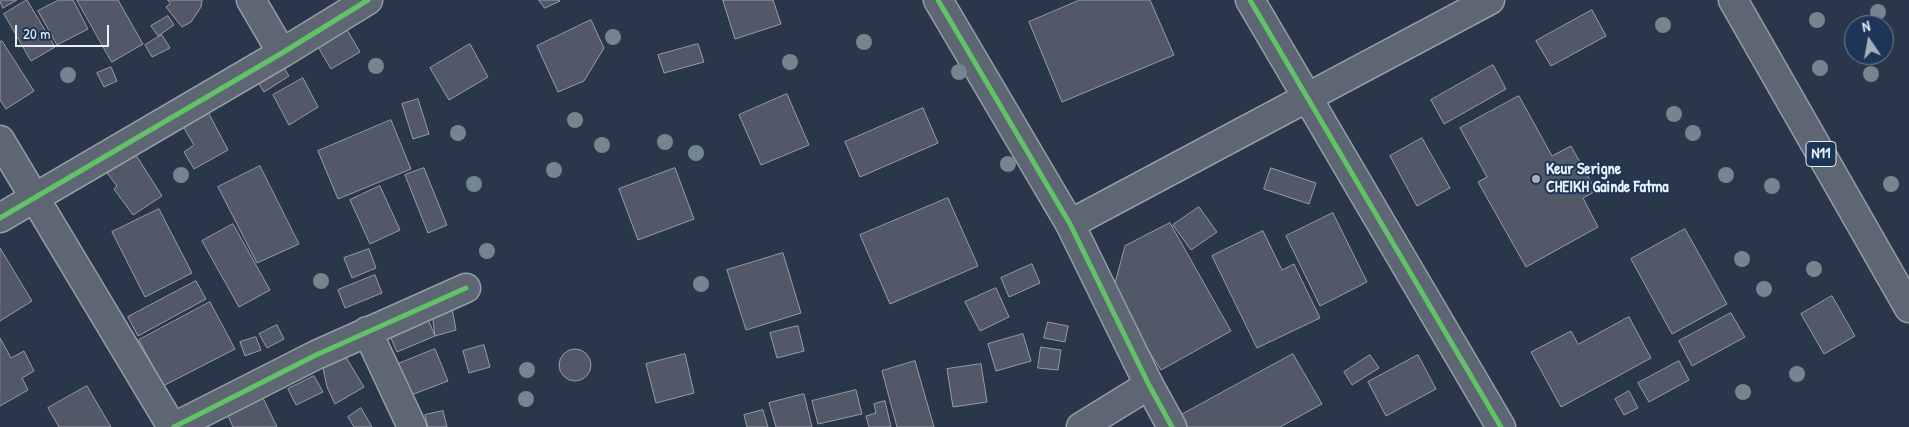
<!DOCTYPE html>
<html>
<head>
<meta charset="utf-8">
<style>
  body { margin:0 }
  #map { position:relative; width:1909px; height:427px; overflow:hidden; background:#2a374a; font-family:"Patrick Hand",sans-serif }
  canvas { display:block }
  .north { position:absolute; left:1844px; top:15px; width:50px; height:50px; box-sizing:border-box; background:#1d3557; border:1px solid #6e8097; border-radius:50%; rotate:348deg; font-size:14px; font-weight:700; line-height:20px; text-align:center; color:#e8f1f8 }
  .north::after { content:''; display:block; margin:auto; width:18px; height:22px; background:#a6b0bb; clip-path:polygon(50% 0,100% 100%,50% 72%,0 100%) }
  .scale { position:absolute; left:15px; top:25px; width:94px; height:22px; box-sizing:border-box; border:2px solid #e8f1f8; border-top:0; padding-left:6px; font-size:15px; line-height:18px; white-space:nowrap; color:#e8f1f8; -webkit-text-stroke:4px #1d3557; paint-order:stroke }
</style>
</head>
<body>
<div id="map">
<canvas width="1909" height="427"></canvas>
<div class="north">N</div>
<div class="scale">20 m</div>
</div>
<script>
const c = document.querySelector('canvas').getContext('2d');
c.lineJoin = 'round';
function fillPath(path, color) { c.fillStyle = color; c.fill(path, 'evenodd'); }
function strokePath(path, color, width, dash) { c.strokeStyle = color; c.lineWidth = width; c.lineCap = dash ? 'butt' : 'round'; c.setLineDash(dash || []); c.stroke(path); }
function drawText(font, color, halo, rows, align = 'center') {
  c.font = font + ' "Patrick Hand",sans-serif'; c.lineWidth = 4; c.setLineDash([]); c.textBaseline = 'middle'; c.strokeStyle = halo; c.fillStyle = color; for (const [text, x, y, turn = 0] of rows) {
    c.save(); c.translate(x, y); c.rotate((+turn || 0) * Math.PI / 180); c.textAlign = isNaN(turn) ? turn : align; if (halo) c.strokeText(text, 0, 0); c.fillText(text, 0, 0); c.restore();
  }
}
const building = new Path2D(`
  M0,0H17L3,8Z
  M27,0L55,47L31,61L4,14Z
  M59,0H73L88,29L57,45L38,11Z
  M77,0H118L143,44L112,62Z
  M168,0H202L201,7L191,22L182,27L166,7L170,4Z
  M539,0H559L560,1L545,8Z
  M726,0H773L781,24L735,39L723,1Z
  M1080,0H1150L1174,55L1062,102L1029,22Z
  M1592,10L1606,36L1551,66L1536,41Z
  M168,16L174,25L158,36L151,26Z
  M591,20L604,48L584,81L558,92L537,46Z
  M346,28L360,52L331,69L317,45Z
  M162,35L170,48L152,57L145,45Z
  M2,41L34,91L6,109L0,100V42Z
  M470,44L488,77L449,100L430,68Z
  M698,44L704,62L664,73L658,55Z
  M282,65L289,76L264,92L257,81Z
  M1493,65L1506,89L1444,124L1431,100Z
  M111,67L117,81L104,87L97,73Z
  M303,78L318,107L289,125L273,95Z
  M787,94L809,145L761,165L739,115Z
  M1519,96L1552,156L1571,146L1596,191L1583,198L1598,227L1526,267L1478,182L1487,177L1460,128Z
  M418,99L429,134L413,139L402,104Z
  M923,108L938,143L860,177L845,142Z
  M207,110L228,150L194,169L184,152L194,145L182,125Z
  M391,120L411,169L338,199L318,151Z
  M1422,138L1450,188L1417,206L1390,156Z
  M134,152L162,196L133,215L114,189L117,186L104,169Z
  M260,166L299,244L257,263L218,187Z
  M424,168L447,225L428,233L405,175Z
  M675,168L694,219L638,240L619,189Z
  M1271,168L1316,183L1309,204L1264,189Z
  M380,186L400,230L370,244L350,200Z
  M948,198L978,266L890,304L860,235Z
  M1199,207L1217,232L1191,250L1173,225Z
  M159,209L192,273L145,297L112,232Z
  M1333,213L1367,282L1320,306L1286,236Z
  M1170,223L1231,331L1161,370L1112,294L1125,246Z
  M233,224L270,290L239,307L202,241Z
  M1685,229L1727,304L1672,334L1631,259Z
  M1263,231L1282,270L1294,264L1320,318L1257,348L1212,256Z
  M0,248L32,301L0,321Z
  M369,249L376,268L352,278L344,258Z
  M783,253L801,313L746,330L727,270Z
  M1032,264L1040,283L1009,297L1001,278Z
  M375,275L382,293L345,308L338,290Z
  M196,281L206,299L138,336L128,317Z
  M996,288L1009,317L980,331L965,302Z
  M1832,296L1855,336L1824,354L1801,314Z
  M210,302L235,349L163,386L139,340Z
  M452,308L456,330L435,336L432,313Z
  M425,312L435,336L397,352L387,329Z
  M1731,313L1745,337L1692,366L1679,341Z
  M1629,317L1651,358L1561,407L1531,352L1571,331L1578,344Z
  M1048,322L1068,326L1065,342L1044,338Z
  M277,325L284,339L267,348L259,334Z
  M798,326L804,351L777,358L770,333Z
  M1023,334L1031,361L996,371L988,344Z
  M256,337L261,350L245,356L240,342Z
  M0,338L11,358L24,351L34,371L22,378L28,390L0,406Z
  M484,345L490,367L469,373L463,351Z
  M1041,347L1061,350L1058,370L1038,368Z
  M341,349L364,387L335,404L327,387L322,363Z
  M435,349L448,381L411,395L398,364Z
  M559 365a16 16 0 1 1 32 0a16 16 0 1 1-32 0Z
  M685,354L694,393L656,403L646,364Z
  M1293,354L1322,404L1280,427H1188L1181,415Z
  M1370,355L1379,368L1352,385L1344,372Z
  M1418,355L1436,389L1386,416L1368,382Z
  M915,361L934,427H897L882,371Z
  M1679,361L1689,380L1649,402L1638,383Z
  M981,364L987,402L953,407L947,369Z
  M314,376L323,392L296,405L288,389Z
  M87,386L111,427H59L48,408Z
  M856,390L862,414L818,424L812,401Z
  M1629,391L1638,408L1624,415L1615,399Z
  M804,394L812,427H776L769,403Z
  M263,398L277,427H233L228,416Z
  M885,401L891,427H869L866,416L876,413L874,404Z
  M361,408L372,427H354L348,417Z
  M763,410L768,427H747L744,415Z
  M443,411L447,427H428L425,415Z`);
fillPath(building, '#525868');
strokePath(building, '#959da7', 1);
const minor = new Path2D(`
  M251,0L282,53
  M938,0L1070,224L1149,385L1172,427
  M1250,0L1501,427
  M0,140L172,427
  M0,218L282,53L368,0
  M1070,224L1490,0
  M367,331L412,427
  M174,427L316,355L466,288
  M1081,427L1149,385`);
const major = new Path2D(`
  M1733,0L1909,308`);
strokePath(minor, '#959da7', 31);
strokePath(major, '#959da7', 31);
strokePath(minor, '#5d6672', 28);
strokePath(major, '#5d6672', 28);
strokePath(new Path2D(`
  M938,0L1070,224L1149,385L1172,427
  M1250,0L1501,427
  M0,218L282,53L368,0
  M174,427L316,355L466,288`), '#61c268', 5);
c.fillStyle = '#748590';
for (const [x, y] of [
  [1878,12],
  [1817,20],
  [1663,25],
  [613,37],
  [864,42],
  [790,62],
  [376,66],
  [1820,68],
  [959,72],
  [1871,74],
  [68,75],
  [1674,114],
  [575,120],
  [458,133],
  [1693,133],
  [665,142],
  [602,145],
  [696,153],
  [1008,164],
  [554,170],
  [181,175],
  [1726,175],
  [474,184],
  [1891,184],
  [1772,186],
  [487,251],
  [1742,259],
  [1814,269],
  [321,281],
  [701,284],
  [1764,289],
  [527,370],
  [1797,374],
  [1743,392],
  [526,399]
]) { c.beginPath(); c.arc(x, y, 8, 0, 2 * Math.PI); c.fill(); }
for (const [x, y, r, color] of [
  [1536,179,5,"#a6b0bb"]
]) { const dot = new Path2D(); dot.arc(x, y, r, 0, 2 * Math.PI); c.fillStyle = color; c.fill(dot); strokePath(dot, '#1d3557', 2); }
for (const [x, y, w] of [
  [1821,154,30]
]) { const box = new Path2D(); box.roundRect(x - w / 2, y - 12.5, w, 25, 4); c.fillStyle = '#1d3557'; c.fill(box); strokePath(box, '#e8f1f8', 1); }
drawText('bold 15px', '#e8f1f8', null, [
  ["N11",1821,154]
]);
drawText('bold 16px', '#e8f1f8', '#1d3557', [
  ["Keur Serigne",1546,170],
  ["CHEIKH Gainde Fatma",1546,188]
], 'left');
</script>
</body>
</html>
